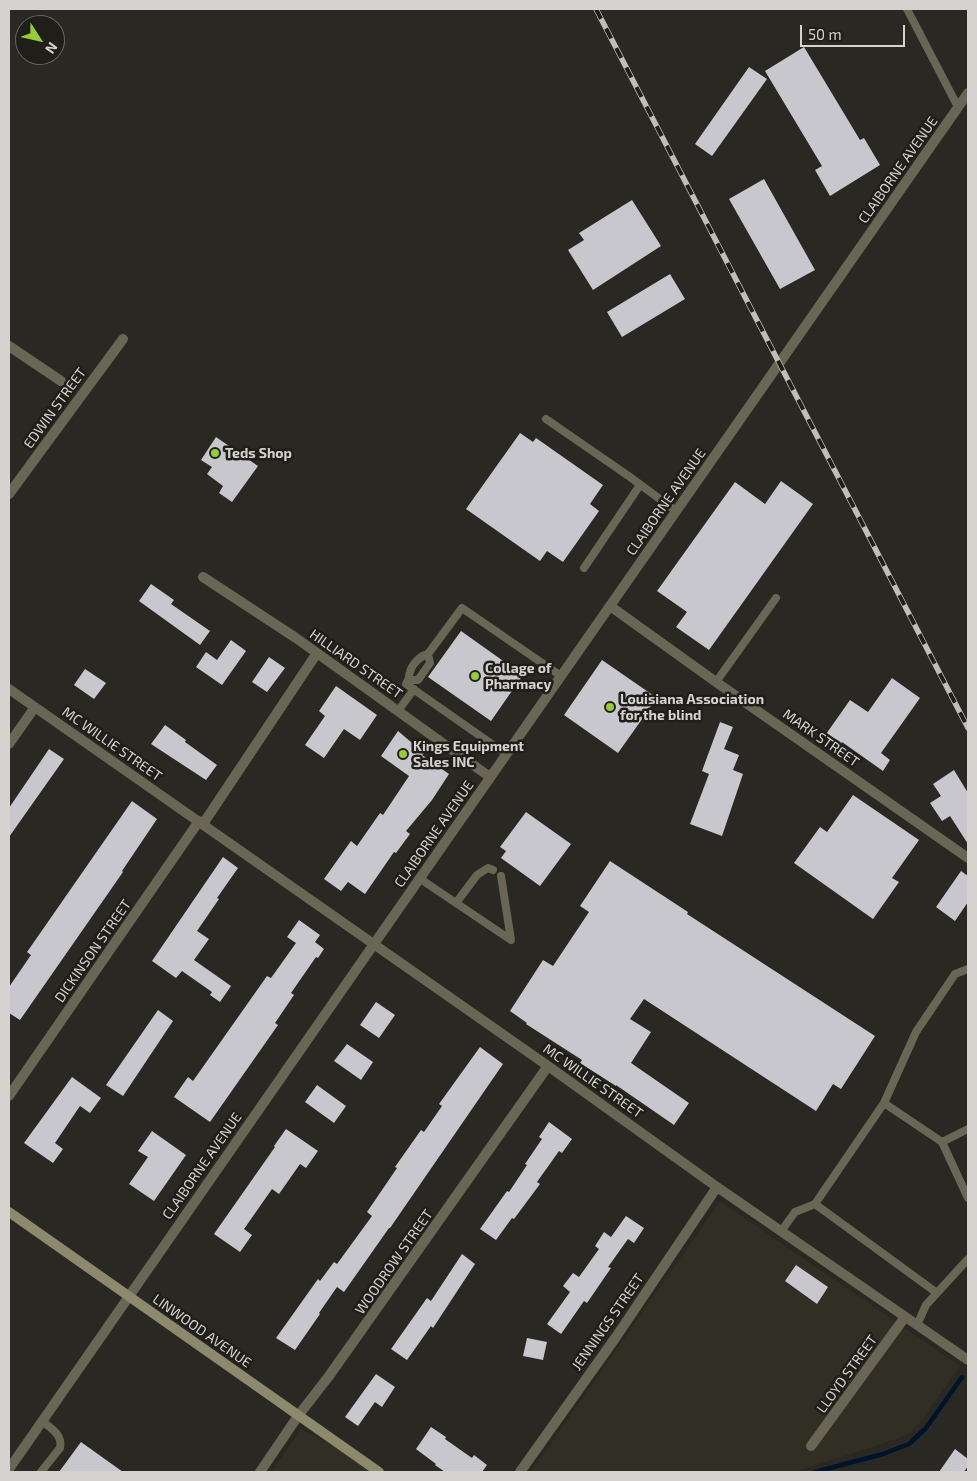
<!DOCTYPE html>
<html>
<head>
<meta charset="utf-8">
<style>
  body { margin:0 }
  #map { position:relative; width:977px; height:1481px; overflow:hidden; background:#292823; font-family:"Exo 2",sans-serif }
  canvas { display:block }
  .frame { position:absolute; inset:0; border:10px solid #d4d3d0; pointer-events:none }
  .north { position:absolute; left:15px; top:15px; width:50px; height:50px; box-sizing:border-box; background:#1f1e19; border:1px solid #676662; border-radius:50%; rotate:125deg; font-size:14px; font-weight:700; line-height:20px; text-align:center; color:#d4d3d0 }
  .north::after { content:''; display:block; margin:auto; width:18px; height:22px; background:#94cc3c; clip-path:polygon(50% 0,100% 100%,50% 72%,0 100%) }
  .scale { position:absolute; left:800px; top:25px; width:105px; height:22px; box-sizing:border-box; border:2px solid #d4d3d0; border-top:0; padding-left:6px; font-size:15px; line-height:18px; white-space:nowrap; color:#d4d3d0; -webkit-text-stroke:4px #1f1e19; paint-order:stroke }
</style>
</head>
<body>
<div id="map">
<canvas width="977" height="1481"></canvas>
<div class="frame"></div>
<div class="north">N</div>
<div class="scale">50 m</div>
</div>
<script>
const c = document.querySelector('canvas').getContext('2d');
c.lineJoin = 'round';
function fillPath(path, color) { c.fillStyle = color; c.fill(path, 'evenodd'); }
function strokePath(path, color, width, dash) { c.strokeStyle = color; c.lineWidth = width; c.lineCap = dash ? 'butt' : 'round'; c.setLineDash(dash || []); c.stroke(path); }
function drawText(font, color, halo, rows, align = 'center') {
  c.font = font + ' "Exo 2",sans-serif'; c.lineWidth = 5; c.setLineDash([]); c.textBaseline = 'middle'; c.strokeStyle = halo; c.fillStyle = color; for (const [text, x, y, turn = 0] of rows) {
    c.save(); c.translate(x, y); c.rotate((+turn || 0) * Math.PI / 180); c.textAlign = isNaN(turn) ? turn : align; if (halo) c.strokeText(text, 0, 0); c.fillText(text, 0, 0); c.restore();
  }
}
fillPath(new Path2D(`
  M720,1201L960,1366L918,1425L909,1433L897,1439L794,1472H531Z
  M301,1429L384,1472H271Z`), '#312e23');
strokePath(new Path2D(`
  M815,1472L883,1454L909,1444L926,1428L962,1377`), '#00132a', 4.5);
fillPath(new Path2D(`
  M804,47L860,140L864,138L880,165L830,196L815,170L822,166L765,71Z
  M749,67L767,79L712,156L695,144Z
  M764,179L815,270L780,289L729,199Z
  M632,200L661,246L593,290L568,250L584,240L579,233Z
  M670,274L685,299L622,337L607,312Z
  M520,433L533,442L536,438L603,485L590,504L599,511L563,562L547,551L540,561L466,509Z
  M216,437L258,466L232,502L219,493L223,486L207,474L212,467L201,460Z
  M781,481L813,504L709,650L676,627L687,612L657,591L735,482L765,504Z
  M151,584L174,600L171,604L210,631L200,645L139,601Z
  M461,631L523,675L491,721L428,677Z
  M231,640L246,651L222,685L196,667L206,652L217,660Z
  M269,657L285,668L267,692L252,682Z
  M602,660L657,698L618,753L564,715Z
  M85,669L106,683L94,699L74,685Z
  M892,678L920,698L881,753L890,760L883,771L842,742L838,747L824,737L850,700L868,712Z
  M336,686L377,715L360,740L344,729L324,758L305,745L325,716L319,711Z
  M720,722L733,727L724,749L739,755L733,770L743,774L722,836L690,824L709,774L702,771Z
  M165,725L186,740L185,742L217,765L206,780L151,744Z
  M398,731L424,753L422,755L449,774L432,800L406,831L410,834L396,853L394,852L365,894L348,882L341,891L324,879L351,841L357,846L380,813L383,815L409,776L381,756Z
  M49,749L64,759L9,837V808Z
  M954,770L968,793V844L950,816L942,821L930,803L941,796L933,784Z
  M853,795L919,840L892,878L899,882L873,919L794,863L820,827L827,832Z
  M132,801L157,819L122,871L123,872L20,1020L9,1013V987L31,955L27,952Z
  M526,812L571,844L540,886L501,858L506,851L500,847Z
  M223,857L238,868L217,898L219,899L197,931L209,939L194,960L231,986L220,1002L210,995L212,992L182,971L176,978L152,961Z
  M610,861L688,912L687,914L875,1036L841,1089L833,1084L816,1111L644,999L630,1019L651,1032L631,1063L689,1103L674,1125L616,1085V1086L580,1063L582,1060L526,1024L527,1023L510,1011L543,960L553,966L589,912L580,906Z
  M961,871L968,876V902L955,921L936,907Z
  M299,920L320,935L315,942L324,949L318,958L316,957L291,993L294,995L275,1023L278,1025L210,1122L174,1097L188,1077L193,1081L267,976L271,978L296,943L287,937Z
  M376,1002L395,1015L379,1038L360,1025Z
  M158,1010L173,1021L123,1096L106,1085Z
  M347,1044L373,1062L361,1080L334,1061Z
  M480,1047L503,1064L390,1228H389L344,1292L337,1287L319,1313L320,1314L295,1350L276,1338L318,1279L320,1281L334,1262L337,1264L372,1216L367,1212L397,1168L395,1167L421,1130L424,1132L442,1106L439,1104Z
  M72,1077L101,1098L90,1113L80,1106L55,1143L63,1149L53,1163L24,1143Z
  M317,1085L346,1106L334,1123L305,1102Z
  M549,1122L572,1139L562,1153L559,1151L537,1182L540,1184L514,1219L512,1218L496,1240L480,1229L507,1191L509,1192L527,1165L525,1164L542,1139L539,1137Z
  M286,1129L318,1151L306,1168L300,1164L279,1194L272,1189L244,1229L252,1235L240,1252L214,1234L275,1147L274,1146Z
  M152,1131L186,1155L154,1201L129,1184L148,1157L138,1151Z
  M626,1216L644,1228L634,1243L628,1239L608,1267L611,1268L587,1303L584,1301L561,1334L547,1324L570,1292L563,1286L573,1273L579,1277L599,1249L595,1246L604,1232L611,1237Z
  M462,1254L475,1264L433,1328L431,1326L407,1360L391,1349L427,1298L431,1301Z
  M796,1265L828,1287L817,1304L785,1281Z
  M527,1338L547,1342L543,1360L523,1356Z
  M376,1374L395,1387L382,1407L375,1402L358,1426L345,1417Z
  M431,1427L446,1437L445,1439L472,1458L474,1455L487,1465L482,1472H445L435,1465L436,1464L416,1449Z
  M81,1442L123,1472H59Z
  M955,1449L968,1459V1466L964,1472H939Z`), '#c8c7ce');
strokePath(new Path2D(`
  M907,9L958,107
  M546,419L630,477L676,511
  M584,568L640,485
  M428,654L462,608L561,676
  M410,680H418L430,663L428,654C420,656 412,664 410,672C408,677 410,679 406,684L506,754
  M716,682L776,598
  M398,711L414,689
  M419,878L456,903L477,875L488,868L493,870
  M456,903L511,940L501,876
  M884,1103L916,1032L955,974L968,969
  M942,1142L968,1129
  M782,1230L795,1212L815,1204
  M937,1293L815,1204L884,1103L942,1142L968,1198
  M917,1325L926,1305L968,1259
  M41,1472L60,1448C63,1435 51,1428 42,1421`), '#696655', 8);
strokePath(new Path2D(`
  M9,346L61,381
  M9,494L123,339
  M203,577L296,638L490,777
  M610,606L716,682L968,858
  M9,689L548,1066L717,1187L968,1360
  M9,744L35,707
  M203,824L317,653
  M9,1096L199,821
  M811,1446L905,1317
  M260,1472L298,1416L329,1376L548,1066
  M520,1472L616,1337L717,1187`), '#696655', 10);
strokePath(new Path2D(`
  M9,1469L374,944L968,93`), '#696655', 10);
strokePath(new Path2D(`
  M9,1212L379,1472`), '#8d896d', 10);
const rail = new Path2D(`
  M596,9L968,728`);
strokePath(rail, '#bfbebb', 5.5);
strokePath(rail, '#1f1e19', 4, [11]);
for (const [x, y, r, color] of [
  [215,453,5,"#94cc3c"],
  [475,676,5,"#94cc3c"],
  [610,707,5,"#94cc3c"],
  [403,754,5,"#94cc3c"]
]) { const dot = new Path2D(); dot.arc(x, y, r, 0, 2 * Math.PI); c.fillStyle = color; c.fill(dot); strokePath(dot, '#1f1e19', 2); }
drawText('14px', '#d4d3d0', '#1f1e19', [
  ["CLAIBORNE AVENUE",898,170,-55],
  ["EDWIN STREET",55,408,-54],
  ["CLAIBORNE AVENUE",666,502,-55],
  ["HILLIARD STREET",356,664,35],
  ["MARK STREET",821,738,35],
  ["MC WILLIE STREET",112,744,35],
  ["CLAIBORNE AVENUE",434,834,-55],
  ["DICKINSON STREET",93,951,-55],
  ["MC WILLIE STREET",593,1081,35],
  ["CLAIBORNE AVENUE",202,1166,-55],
  ["WOODROW STREET",394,1262,-55],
  ["JENNINGS STREET",608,1322,-55],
  ["LINWOOD AVENUE",202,1331,35],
  ["LLOYD STREET",847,1374,-54]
]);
drawText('bold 14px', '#d4d3d0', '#1f1e19', [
  ["Teds Shop",225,453],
  ["Collage of",485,668],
  ["Pharmacy",485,684],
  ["Louisiana Association",620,699],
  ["for the blind",620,715],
  ["Kings Equipment",413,746],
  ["Sales INC",413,762]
], 'left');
</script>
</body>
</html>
